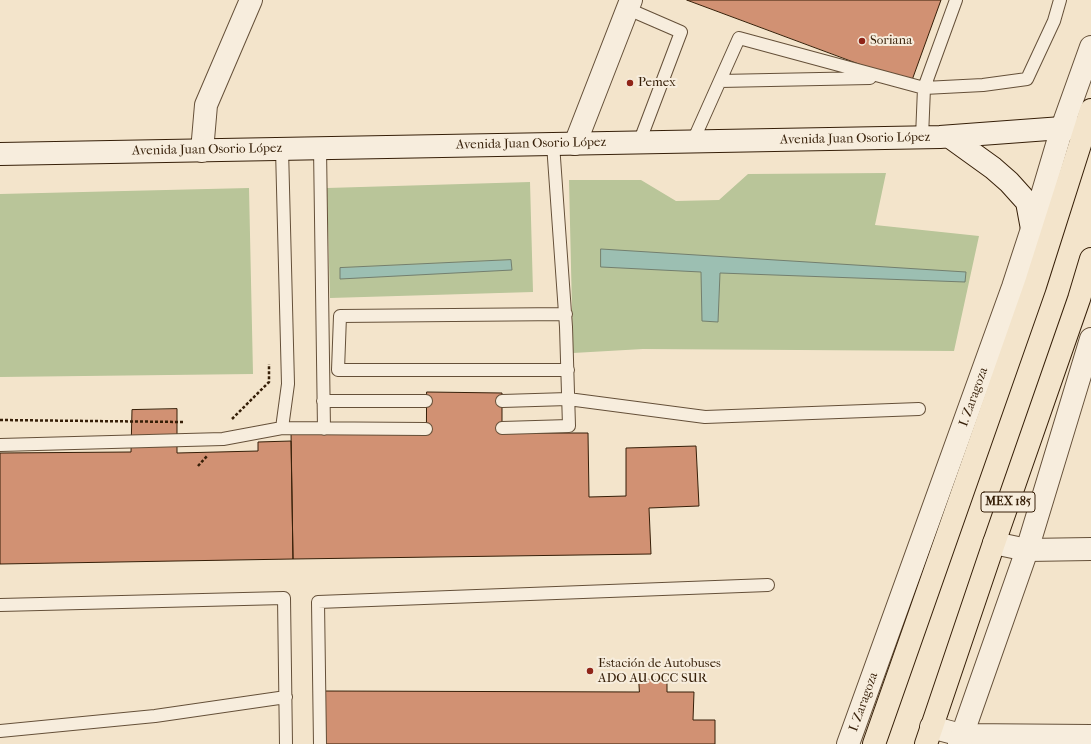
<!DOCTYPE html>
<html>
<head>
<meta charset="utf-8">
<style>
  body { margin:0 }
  canvas { display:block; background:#f3e4cb }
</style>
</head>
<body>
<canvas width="1091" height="744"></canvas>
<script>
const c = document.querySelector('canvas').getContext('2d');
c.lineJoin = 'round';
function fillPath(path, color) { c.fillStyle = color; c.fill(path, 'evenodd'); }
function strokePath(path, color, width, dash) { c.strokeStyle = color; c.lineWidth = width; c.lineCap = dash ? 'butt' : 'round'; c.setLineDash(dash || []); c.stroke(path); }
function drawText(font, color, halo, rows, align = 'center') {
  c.font = font + ' "IM FELL French Canon",serif'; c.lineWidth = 4; c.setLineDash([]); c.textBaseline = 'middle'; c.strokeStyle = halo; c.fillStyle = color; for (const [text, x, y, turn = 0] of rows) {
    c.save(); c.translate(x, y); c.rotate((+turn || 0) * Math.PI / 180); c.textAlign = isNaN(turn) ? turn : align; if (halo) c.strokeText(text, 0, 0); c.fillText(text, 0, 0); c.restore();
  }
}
fillPath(new Path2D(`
  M886,173L875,225L979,236L954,351L643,349L573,353L569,180H641L676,201L719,200L748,174Z
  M530,182L533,292L330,298L327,188Z
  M249,188L253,374L0,377V194Z`), '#b9c599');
const water = new Path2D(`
  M601,249L966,272L965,282L720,273L718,322L702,321L701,272L601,267Z
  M511,260L512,270L340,279V268Z`);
fillPath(water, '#9cbfb2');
strokePath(water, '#737f6e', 1);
const building = new Path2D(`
  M687,0H941L911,83Z
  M427,392L502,393V433H588L589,497L626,496V448L696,446L699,506L649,508L651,554L293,559L291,432L426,433Z
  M177,409V453L258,451V442L291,441L293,559L0,564V453L131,452L132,410Z
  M639,679L667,680V692H694L693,720H715V744H324V691L639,692Z`);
fillPath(building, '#d19173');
strokePath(building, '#361f08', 1);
const service = new Path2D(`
  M628,9L681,32L639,143
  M720,81L870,78
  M922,137L924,88L956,0
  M693,141L739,38L924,88L983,85L1027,79L1054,21L1060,0
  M320,148L324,429
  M566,314L340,316L338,370H568
  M323,401H426
  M502,401L568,399L705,417L919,409
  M282,428L426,429
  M502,428L569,426L566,327L553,144
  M0,445L223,439L282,428L288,384L282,149
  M0,605L284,598L286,744
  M0,731L155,716L286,697
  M320,744L318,602L768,585`);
const minor = new Path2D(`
  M575,144L631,0
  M202,151L206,105L251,0
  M994,543L1027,550L1091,549
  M931,727L961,735L1091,736`);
const tertiary = new Path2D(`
  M848,744L1013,287L1032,229L1062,128L1091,47
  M959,744L1027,550L1091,339`);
const secondary = new Path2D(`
  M950,137L993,168L1009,182L1027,202L1032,229
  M0,154L940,137L1062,128L1091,129`);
const trunk = new Path2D(`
  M874,744L1035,286L1091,110
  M926,744L994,543L1079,299L1091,259`);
strokePath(service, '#655039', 14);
strokePath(minor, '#655039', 24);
strokePath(tertiary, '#655039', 24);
strokePath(secondary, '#361f08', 24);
strokePath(trunk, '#361f08', 24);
strokePath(new Path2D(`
  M232,419L269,382V364
  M0,420L183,422
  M198,466L207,456`), '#361f08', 2.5, [3, 2]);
strokePath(service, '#f7eddd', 12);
strokePath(minor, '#f7eddd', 22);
strokePath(tertiary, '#f7eddd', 22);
strokePath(secondary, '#f7eddd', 22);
strokePath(trunk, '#f3e4cb', 22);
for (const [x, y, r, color] of [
  [862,41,4,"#8f2418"],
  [630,83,4,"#8f2418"],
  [590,671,4,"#8f2418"]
]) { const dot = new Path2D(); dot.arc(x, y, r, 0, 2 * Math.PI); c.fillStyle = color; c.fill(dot); strokePath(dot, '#f7eddd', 1.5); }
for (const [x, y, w] of [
  [1008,502,54]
]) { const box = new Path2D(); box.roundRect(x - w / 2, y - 10, w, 20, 3); c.fillStyle = '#f7eddd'; c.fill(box); strokePath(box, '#361f08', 1); }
drawText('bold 12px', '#361f08', null, [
  ["MEX 185",1008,502]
]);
drawText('13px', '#361f08', '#f7eddd', [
  ["Soriana",870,41],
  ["Pemex",638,83],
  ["Estación de Autobuses",598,664],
  ["ADO AU OCC SUR",598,679]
], 'left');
drawText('13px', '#361f08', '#f7eddd', [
  ["Avenida Juan Osorio López",855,139,-1],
  ["Avenida Juan Osorio López",531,144,-1],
  ["Avenida Juan Osorio López",207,150,-1],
  ["I. Zaragoza",974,397,-70],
  ["I. Zaragoza",864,702,-70]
]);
</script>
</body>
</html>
